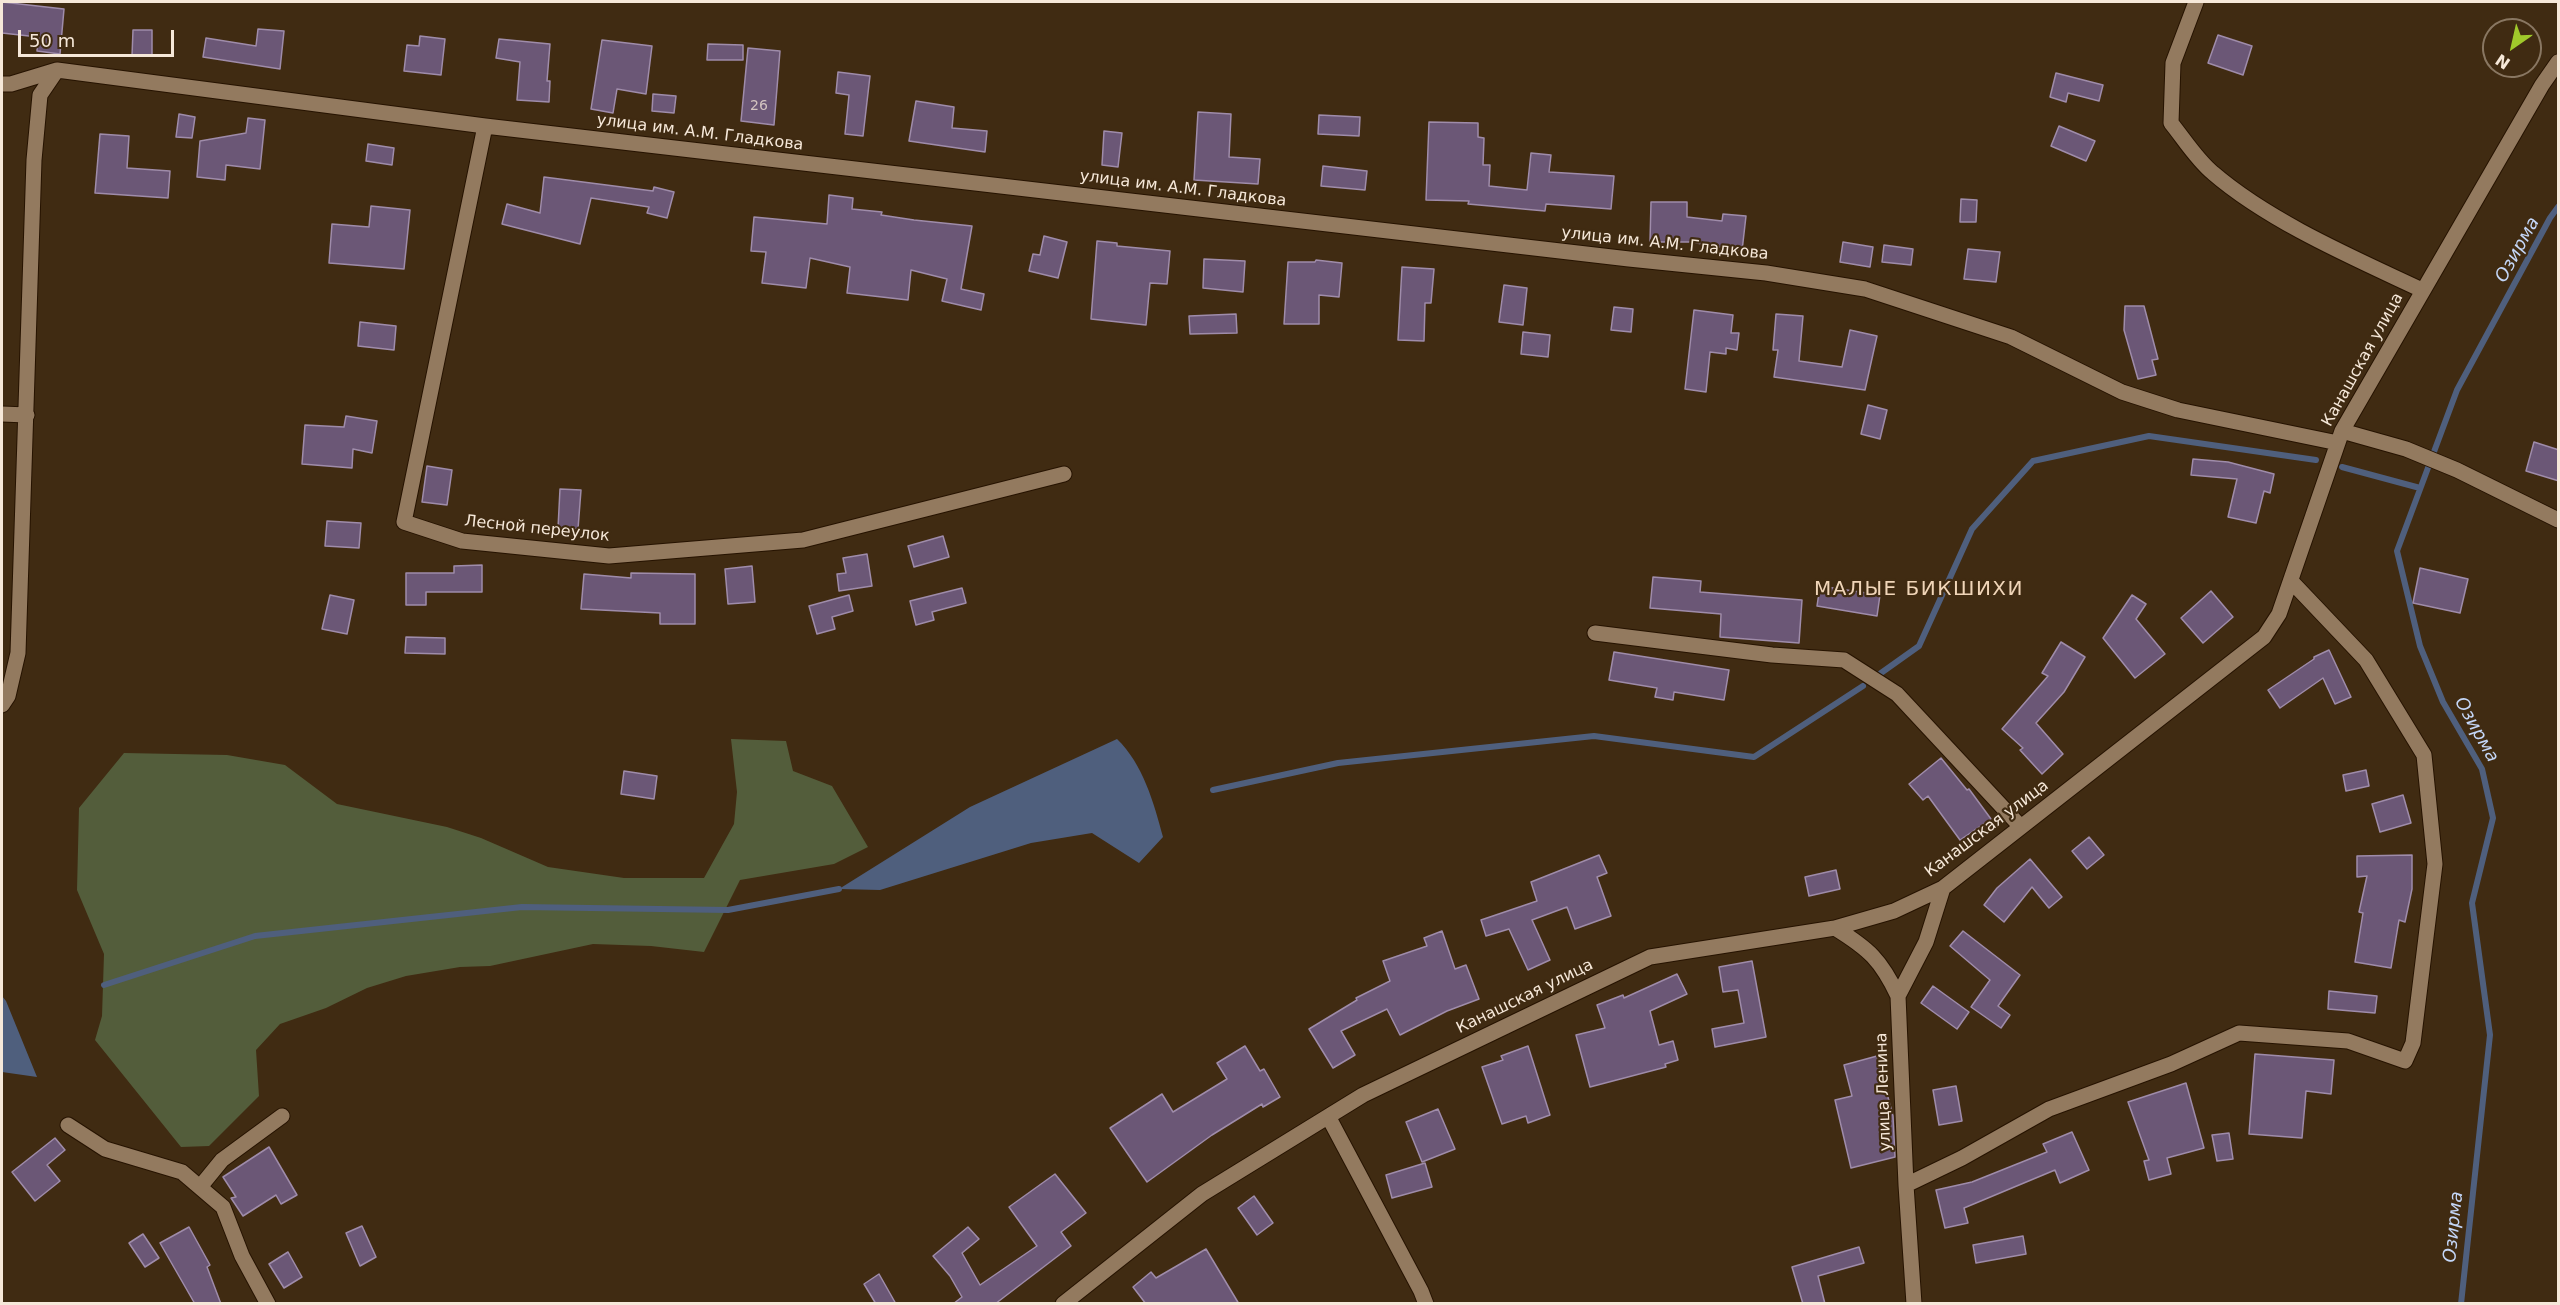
<!DOCTYPE html>
<html>
<head>
<meta charset="utf-8">
<style>
  body { margin:0 }
  #map { position:relative; width:2560px; height:1305px; overflow:hidden; background:#402b12; font-family:"DejaVu Sans",sans-serif }
  canvas { display:block }
  .frame { position:absolute; inset:0; border:3px solid #f6e8d9; pointer-events:none }
  .north { position:absolute; left:2482px; top:18px; width:60px; height:60px; box-sizing:border-box; background:#402b12; border:2px solid #897762; border-radius:50%; rotate:214deg; font-size:16px; font-weight:700; line-height:24px; text-align:center; color:#f6e8d9 }
  .north::after { content:''; display:block; margin:auto; width:21px; height:27px; background:#a0c92b; clip-path:polygon(50% 0,100% 100%,50% 72%,0 100%) }
  .scale { position:absolute; left:18px; top:30px; width:156px; height:27px; box-sizing:border-box; border:3px solid #f6e8d9; border-top:0; padding-left:8px; font-size:18px; line-height:21px; white-space:nowrap; color:#f6e8d9; -webkit-text-stroke:4px #402b12; paint-order:stroke }
</style>
</head>
<body>
<div id="map">
<canvas width="2560" height="1305"></canvas>
<div class="frame"></div>
<div class="north">N</div>
<div class="scale">50 m</div>
</div>
<script>
const c = document.querySelector('canvas').getContext('2d');
c.lineJoin = 'round';
function fillPath(path, color) { c.fillStyle = color; c.fill(path, 'evenodd'); }
function strokePath(path, color, width, dash) { c.strokeStyle = color; c.lineWidth = width; c.lineCap = dash ? 'butt' : 'round'; c.setLineDash(dash || []); c.stroke(path); }
function drawText(font, color, halo, rows, align = 'center') {
  c.font = font + ' "DejaVu Sans",sans-serif'; c.lineWidth = 4.5; c.setLineDash([]); c.textBaseline = 'middle'; c.strokeStyle = halo; c.fillStyle = color; for (const [text, x, y, turn = 0] of rows) {
    c.save(); c.translate(x, y); c.rotate((+turn || 0) * Math.PI / 180); c.textAlign = isNaN(turn) ? turn : align; if (halo) c.strokeText(text, 0, 0); c.fillText(text, 0, 0); c.restore();
  }
}
fillPath(new Path2D(`
  M731,739L786,741L793,771L832,786L868,847L834,864L740,880L704,952L651,946L593,944L490,966L460,967L406,976L367,988L326,1008L280,1024L256,1050L259,1096L209,1146L181,1147L95,1040L102,1016L104,954L77,890L79,808L124,753L227,755L285,765L337,804L447,827L481,838L548,867L624,878H704L734,824L737,792Z`), '#535d3b');
fillPath(new Path2D(`
  M1117,739C1143,764 1154,803 1163,837L1139,863L1092,833L1031,843L880,890L839,889L970,807Z
  M2,996L6,1001L37,1077L2,1072Z`), '#4f5f7d');
strokePath(new Path2D(`
  M2342,467L2420,488
  M1881,673L1919,646L1972,529L2033,461L2149,436L2316,460
  M1213,790L1338,763L1594,736L1754,757L1863,686
  M104,985L255,936L522,907L728,910L839,889
  M2461,1304L2490,1035L2472,903L2493,818L2482,769L2443,702L2420,646L2397,551L2457,390L2550,218L2558,207`), '#4f5f7d', 6);
const building = new Path2D(`
  M2,2L64,9L60,54L37,51L38,37L2,33Z
  M258,29L284,31L280,69L203,57L206,38L256,46Z
  M133,30H152V56H132Z
  M2218,35L2252,46L2243,75L2208,63Z
  M420,36L445,39L441,75L404,71L407,45L419,46Z
  M499,39L550,44L547,81H550L549,102L517,100L520,62L496,58Z
  M602,40L652,46L646,94L617,89L613,113L591,109Z
  M708,44L743,45V60H707Z
  M748,48L780,51L774,125L741,121Z
  M838,72L870,76L863,136L845,134L849,95L836,93Z
  M2056,73L2103,85L2099,101L2068,93L2066,102L2050,97Z
  M653,94L676,96L674,113L652,111Z
  M916,101L954,107L952,128L987,131L985,152L909,141Z
  M1198,112L1231,114L1229,157L1260,159L1258,184L1194,180Z
  M179,114L195,117L192,138L176,137Z
  M1319,115L1360,117L1359,136L1318,134Z
  M248,118L265,120L260,169L226,165L225,180L197,177L200,141L246,133Z
  M1429,122L1478,123V137L1484,138L1483,165H1490L1489,186L1527,190L1531,153L1551,155L1549,172L1614,176L1611,209L1546,204L1545,211L1468,204L1469,201L1426,200Z
  M2059,126L2095,141L2086,161L2051,146Z
  M1104,131L1122,133L1118,167L1102,165Z
  M100,134L129,136L127,168L170,171L168,198L95,193Z
  M368,144L394,148L392,165L366,161Z
  M1323,166L1367,171L1365,190L1321,186Z
  M544,177L653,191L654,187L674,192L667,218L647,213L649,207L591,198L580,244L502,224L507,204L540,213Z
  M829,195L853,198L852,209L882,212L881,215L914,220L972,226L961,289L984,294L981,310L942,301L947,279L911,270L908,300L847,293L850,267L810,258L806,288L762,283L766,252L751,251L754,217L827,224Z
  M1961,199L1977,200L1976,222H1960Z
  M1651,202H1687V217L1722,221L1723,214L1746,216L1742,251L1691,242H1650Z
  M371,206L410,210L404,269L329,263L332,224L369,227Z
  M1044,236L1067,242L1058,278L1029,271L1033,254L1040,255Z
  M1097,241L1117,243V246L1170,251L1167,284L1150,283L1146,325L1091,319Z
  M1843,242L1873,247L1870,267L1840,262Z
  M1884,245L1913,249L1911,265L1882,262Z
  M1968,249L2000,252L1996,282L1964,279Z
  M1204,259L1245,261L1243,292L1203,288Z
  M1316,260L1342,263L1339,297L1319,295V324H1284L1288,262H1315Z
  M1402,267L1434,269L1431,303H1425L1424,341L1398,340Z
  M1504,285L1527,288L1523,325L1499,322Z
  M2125,306H2144L2158,359L2152,360L2156,375L2138,379L2124,330Z
  M1614,307L1633,309L1631,332L1611,330Z
  M1694,310L1733,315L1731,333H1739L1737,350L1726,348V354L1710,352L1706,392L1685,389Z
  M1236,314L1237,333L1190,334L1189,316Z
  M1776,314L1803,316L1799,361L1842,367L1850,330L1877,336L1865,390L1774,377L1778,350H1773Z
  M360,322L396,326L394,350L358,346Z
  M1523,332L1550,335L1548,357L1521,354Z
  M1868,405L1887,410L1880,439L1861,434Z
  M346,416L377,421L372,453L353,449L352,468L302,464L305,425L344,427Z
  M2534,442L2559,450V481L2526,471Z
  M2193,459L2228,462L2274,474L2270,493L2264,491L2256,523L2228,517L2237,479L2191,475Z
  M427,466L452,470L447,505L422,502Z
  M560,489L581,490L578,529L558,528Z
  M327,521L361,523L359,548L325,546Z
  M943,536L949,557L914,567L908,546Z
  M867,554L872,586L839,591L837,574L846,573L843,558Z
  M482,565V592H426V605H406V573H454V566Z
  M752,566L755,602L728,604L725,569Z
  M2420,568L2468,579L2460,613L2413,603Z
  M631,573L695,574V624H660V613L581,609L584,574L631,578Z
  M1653,577L1701,581L1700,592L1802,600L1799,643L1720,637L1721,614L1650,608Z
  M1820,586L1880,595L1877,616L1817,606Z
  M962,588L966,603L932,612L934,620L916,625L910,601Z
  M2211,591L2233,617L2203,643L2181,618Z
  M330,595L354,600L347,634L322,629Z
  M849,595L853,611L832,617L835,629L817,634L809,606Z
  M2132,595L2146,604L2136,619L2165,654L2135,678L2103,638Z
  M406,637L445,638V654L405,653Z
  M2061,642L2085,657L2064,692L2036,723L2063,754L2042,774L2020,750L2023,748L2002,729L2048,676L2042,673Z
  M2329,650L2351,697L2335,704L2323,678L2280,708L2268,690L2314,659V657Z
  M1614,652L1729,670L1724,700L1674,692L1673,700L1655,697L1657,688L1609,680Z
  M1941,758L1967,790L1969,789L1991,819L1960,840L1928,796L1923,800L1909,784Z
  M2366,770L2369,786L2346,791L2343,775Z
  M624,771L657,776L654,799L621,794Z
  M2403,795L2411,823L2380,832L2372,804Z
  M2089,837L2104,855L2087,869L2072,851Z
  M1599,855L1607,873L1597,877L1611,916L1575,929L1567,907L1532,920L1550,960L1528,970L1509,929L1486,936L1481,920L1537,901L1531,882Z
  M2412,855V889L2405,922L2399,920L2391,968L2355,962L2363,913L2359,912L2367,876L2357,877V856Z
  M2030,859L2062,897L2049,908L2032,887L2004,922L1984,905L1997,888Z
  M1836,870L1840,889L1809,896L1805,877Z
  M1442,931L1455,969L1466,965L1479,999L1447,1011L1400,1035L1387,1009L1341,1031L1355,1055L1333,1068L1309,1029L1357,1000L1356,998L1390,981L1383,961L1427,946L1424,938Z
  M1963,931L2020,975L1998,1006L2010,1015L2001,1028L1971,1007L1990,980L1950,946Z
  M1752,961L1766,1037L1715,1047L1712,1029L1744,1023L1738,990L1723,992L1719,967Z
  M1677,974L1687,994L1650,1011L1659,1045L1673,1041L1678,1060L1665,1064L1666,1067L1590,1087L1576,1035L1605,1028L1597,1005L1623,995L1624,998Z
  M1933,986L1969,1012L1957,1029L1921,1003Z
  M2329,991L2377,996L2375,1013L2328,1009Z
  M1245,1046L1260,1071L1264,1069L1280,1097L1263,1107L1262,1104L1212,1135L1147,1182L1110,1128L1162,1094L1173,1112L1227,1079L1217,1063Z
  M1528,1046L1550,1115L1528,1123L1526,1116L1502,1124L1482,1067L1503,1060L1501,1056Z
  M2255,1054L2334,1060L2331,1094L2306,1091L2302,1138L2249,1134Z
  M1877,1056L1893,1116L1895,1157L1851,1168L1835,1100L1852,1096L1844,1065Z
  M2186,1083L2204,1148L2167,1158L2171,1174L2149,1180L2144,1161L2149,1160L2128,1102Z
  M1956,1086L1962,1121L1939,1125L1933,1090Z
  M1438,1109L1455,1149L1422,1162L1406,1122Z
  M2072,1132L2089,1170L2060,1183L2055,1170L1964,1208L1968,1223L1945,1228L1936,1190L1972,1182L2047,1152L2043,1144Z
  M2229,1133L2233,1159L2217,1161L2212,1135Z
  M55,1138L65,1150L47,1165L60,1181L35,1201L12,1172Z
  M269,1147L297,1195L281,1204L276,1195L243,1216L231,1198L236,1197L223,1177Z
  M1425,1163L1432,1187L1392,1198L1386,1175Z
  M1055,1174L1086,1213L1061,1232L1071,1246L995,1304H953L962,1297L950,1276L933,1256L968,1227L979,1239L962,1253L980,1285L1037,1246L1009,1207Z
  M1254,1196L1273,1223L1257,1235L1238,1208Z
  M362,1226L376,1257L360,1266L346,1233Z
  M189,1227L210,1265L207,1267L221,1304H195L160,1243Z
  M143,1234L159,1258L145,1267L129,1243Z
  M2023,1236L2026,1254L1976,1263L1973,1245Z
  M1859,1247L1864,1263L1818,1276L1825,1304H1803L1792,1267Z
  M1206,1249L1239,1304H1146L1133,1287L1151,1272L1156,1278Z
  M288,1252L302,1277L284,1288L269,1264Z
  M879,1274L896,1304H876L864,1284Z`);
fillPath(building, '#6b5776');
strokePath(building, '#9f8caa', 1.5);
const street = new Path2D(`
  M2196,2L2173,63L2171,123C2184,139 2197,160 2213,173C2270,222 2354,258 2422,290
  M2,84H11L57,70L485,126L1629,259L1766,273L1865,289L2011,337L2122,392L2178,410L2338,443
  M485,126L404,522L462,541L609,556L803,540L1064,474
  M2,414L27,415
  M2342,431L2406,449L2457,470L2558,520
  M1595,633L1772,655L1844,660L1897,694L2021,827
  M2,705L8,696L18,653L34,160L40,95L57,70
  M1835,928C1869,949 1881,960 1898,996
  M1329,1118L1421,1291L1426,1304
  M68,1125L105,1149L182,1172L223,1207L242,1256L268,1304
  M1906,1185L1962,1158L2049,1109L2171,1064L2239,1033L2348,1041L2405,1061L2413,1043L2435,864L2424,755L2366,660L2291,581
  M200,1187L222,1160L282,1116
  M1063,1304L1202,1194L1363,1095L1650,957L1835,928L1894,911L1943,888L2264,637L2279,614L2342,431L2542,85L2558,62
  M1914,1304L1906,1185L1898,996L1926,942L1943,888`);
strokePath(street, '#261300', 17);
strokePath(street, '#937a5f', 15);
drawText('14px', '#d3c4c0', null, [
  ["26",759,106]
]);
drawText('16px', '#f6e8d9', '#402b12', [
  ["улица им. А.М. Гладкова",700,133,7],
  ["улица им. А.М. Гладкова",1183,189,7],
  ["улица им. А.М. Гладкова",1665,244,6],
  ["Канашская улица",2363,360,-61],
  ["Лесной переулок",537,529,6],
  ["Канашская улица",1987,829,-37],
  ["Канашская улица",1525,997,-26],
  ["улица Ленина",1884,1092,-92]
]);
drawText('italic 18px', '#c4d6f7', '#402b12', [
  ["Озирма",2518,250,-61],
  ["Озирма",2476,730,61],
  ["Озирма",2454,1227,-84]
]);
c.letterSpacing = '1.5px';
drawText('20px', '#f0d5b8', '#402b12', [
  ["МАЛЫЕ БИКШИХИ",1919,590]
]);
c.letterSpacing = '0px';
</script>
</body>
</html>
